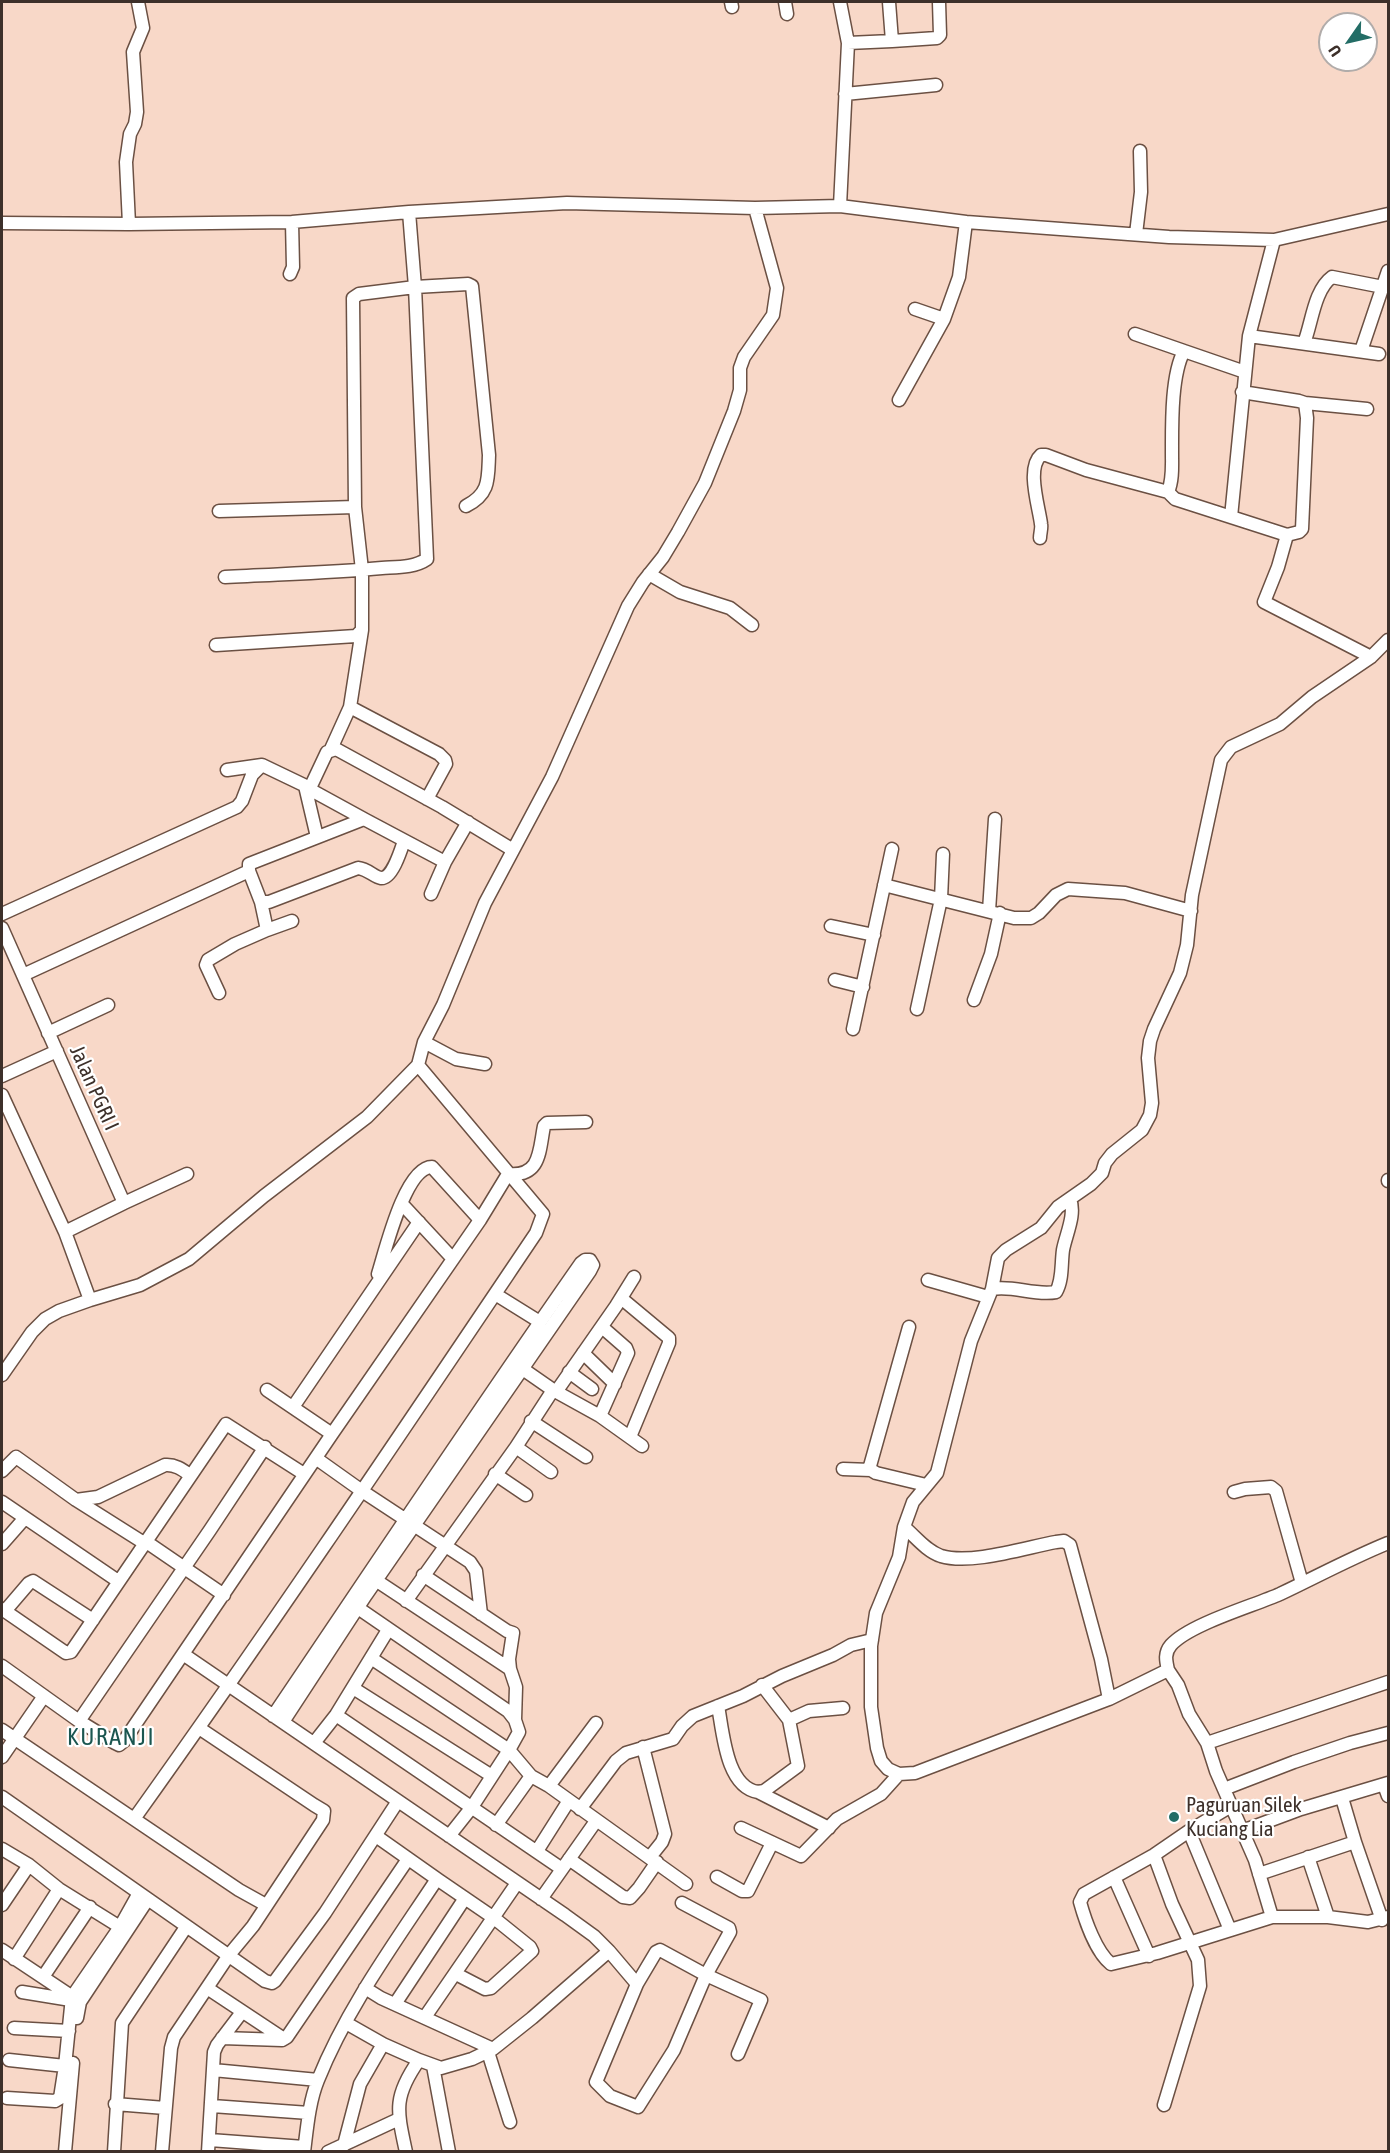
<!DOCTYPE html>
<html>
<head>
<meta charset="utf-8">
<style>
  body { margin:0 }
  #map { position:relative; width:1390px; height:2153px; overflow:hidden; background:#f8d8c8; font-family:"Asap Condensed",sans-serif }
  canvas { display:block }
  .frame { position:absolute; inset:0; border:3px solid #3d302a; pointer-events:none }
  .north { position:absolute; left:1318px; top:12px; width:60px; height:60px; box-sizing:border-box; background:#fff; border:2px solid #b1acaa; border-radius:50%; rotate:236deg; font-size:16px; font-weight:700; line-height:24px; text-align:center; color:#3d302a }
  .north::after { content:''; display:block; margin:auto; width:21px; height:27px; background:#236d66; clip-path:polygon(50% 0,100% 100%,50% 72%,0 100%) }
</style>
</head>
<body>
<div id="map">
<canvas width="1390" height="2153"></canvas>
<div class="frame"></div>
<div class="north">U</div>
</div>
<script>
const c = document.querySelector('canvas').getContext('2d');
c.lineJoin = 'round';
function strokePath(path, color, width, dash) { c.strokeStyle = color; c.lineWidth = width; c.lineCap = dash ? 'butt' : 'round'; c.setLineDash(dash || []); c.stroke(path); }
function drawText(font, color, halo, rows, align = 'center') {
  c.font = font + ' "Asap Condensed",sans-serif'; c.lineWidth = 4.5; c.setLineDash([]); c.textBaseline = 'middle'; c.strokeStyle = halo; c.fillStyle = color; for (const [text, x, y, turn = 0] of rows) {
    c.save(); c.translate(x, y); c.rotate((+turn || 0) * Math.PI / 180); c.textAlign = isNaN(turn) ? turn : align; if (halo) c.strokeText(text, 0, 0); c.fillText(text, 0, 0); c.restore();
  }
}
const minor = new Path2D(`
  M731,2L732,7
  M785,2L787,14
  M840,2L848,43L840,206
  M892,41L937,38L940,35L939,2
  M848,43L892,41L889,2
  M845,94L936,85
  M2,223L129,224L292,222L409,212L567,203L755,208L840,206L966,222L1169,237L1274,240L1388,214
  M129,224L126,162L130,134L135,124L137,112L133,52L143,28L138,2
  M1136,234L1141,192L1140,151
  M290,274L293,267L292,222
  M915,309L944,319
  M1135,334L1184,351
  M1249,336L1379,354
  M1304,343C1312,323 1314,290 1332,277L1383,287
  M1361,351L1388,271
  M899,400L944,319L959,277L966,222
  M1305,403L1367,409
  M1168,492L1175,499L1287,535L1299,532L1302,529L1307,418L1305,403L1299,401L1242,392
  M219,511L355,507
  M1231,517L1249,336L1274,240
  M1287,535L1278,567L1264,602L1371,657
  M1040,538C1040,533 1042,528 1041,524C1039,507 1026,468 1041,455H1046L1086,470L1168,492C1173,480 1172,466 1172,454C1172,425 1171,375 1184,351L1245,372
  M649,574L680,592L730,608L752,625
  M225,577C277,574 330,573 382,568C396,567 414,568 427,559L415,287L409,212
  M216,645L356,636L362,630V570L355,507L353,298L359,294L415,287L468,284L472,286L489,455C488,479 490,494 466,506
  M350,707L439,754L445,760L446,764L427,799
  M331,749L350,707L362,630
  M227,770L262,765L310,788
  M305,786L317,837
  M364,819L311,790L310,788L327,752L336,749L442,807L513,850
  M404,841C401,850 392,879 381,878C374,877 368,869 358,868L269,902H261L249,871V864L364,819L445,862
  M884,885L1014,918H1031L1039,913L1056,895L1068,889L1125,893L1191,911
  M431,894L445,862L468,822
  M989,911L995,819
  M2,914L237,807L242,801L252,775L262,765
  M831,926L874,935
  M2,928L124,1203L65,1232
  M267,930L292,921
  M23,975L249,871
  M835,980L863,987
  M219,993L206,965L208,960L235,944L267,930L261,902
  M974,1000L991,954L1000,913
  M917,1009L941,899L943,854
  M853,1029L892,849
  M48,1033L108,1005
  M424,1042L456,1059L485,1064
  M2,1076L57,1051
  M2,1095L65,1232L90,1300
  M508,1174C541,1177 539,1151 544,1126L547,1123L586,1122
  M1388,1180V1181
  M124,1203L187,1174
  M402,1204L453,1259
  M378,1274C385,1252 405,1167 432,1167L480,1220
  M928,1280L988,1297
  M992,1289C1014,1285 1034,1296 1056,1292C1063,1280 1061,1264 1063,1250C1066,1234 1076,1215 1070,1199
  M495,1294L540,1322
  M621,1298L669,1338V1343L630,1437
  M909,1327L870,1466L871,1470L876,1473L926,1485
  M583,1353L615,1384
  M517,1365L553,1390L600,1416L642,1446
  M569,1372L592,1389
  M2,1375L32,1332L45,1319L59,1311L90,1300L140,1285L189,1259L264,1196L367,1117L418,1065L424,1042L443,1005L485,903L552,777L628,606L643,582L663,557L678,532L705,483L734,411L740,390V368L744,357L773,315L777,288L755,208
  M267,1390L332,1434
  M556,1392L616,1306L634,1277
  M293,1407L419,1222
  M600,1416L628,1353L626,1348L602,1327
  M531,1421L586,1457
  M516,1447L551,1472
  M317,1459L362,1491L470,1562L476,1571L481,1614
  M843,1469L871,1470
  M2,1471L16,1457L76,1500L144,1543
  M495,1474L526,1495
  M1234,1492L1245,1489L1271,1487L1276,1491L1302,1583
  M76,1500L98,1497L165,1465C175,1464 183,1470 190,1475
  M2,1502L118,1581
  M904,1527C915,1536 926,1551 941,1556C971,1565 1024,1548 1056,1542L1064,1541L1070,1545L1101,1659L1109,1699
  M145,1541L224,1595
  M2,1544L24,1519
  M423,1575L507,1631L513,1633L509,1659L510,1669L516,1687L515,1720
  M377,1581L510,1669
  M406,1601L516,1447L553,1390
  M358,1608L508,1711L515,1720L519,1732L509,1750L531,1776L549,1786L686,1884
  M2,1609L66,1653L71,1652L226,1424L304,1474
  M5,1611L29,1583L33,1581L93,1620
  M183,1654L565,1915L594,1936L609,1951L532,2018L493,2049L381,1998L365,1988
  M371,1658L509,1750L472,1807L449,1836
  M2,1666L79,1721L115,1743L119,1745L124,1741L332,1434L480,1220L508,1174
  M1168,1670C1166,1661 1164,1653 1171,1645C1190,1624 1253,1606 1280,1594C1316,1577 1351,1558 1388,1543
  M353,1688L492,1776
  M718,1706C723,1732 726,1787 758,1792L829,1828
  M336,1715L562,1869
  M273,1716C375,1565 476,1413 581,1263L585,1260H590L593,1265L590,1271L366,1595L283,1722
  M789,1720L809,1711L843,1708
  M79,1721L210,1530L265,1447
  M2,1730L239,1890L266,1905
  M314,1743L336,1715L388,1630
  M1207,1743L1388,1682
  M643,1747L665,1834L662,1842L650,1857
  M2,1757L44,1696
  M1384,1785L1388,1796
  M549,1786L596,1723
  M1224,1789L1294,1762L1350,1743L1388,1733
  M758,1792L764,1791L798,1766L789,1720L762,1685
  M2,1797L265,1981L272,1983L275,1981L325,1913L398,1801
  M1342,1798L1355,1842
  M1231,1806L1189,1831L1154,1855L1084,1894L1080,1902C1085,1920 1096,1952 1111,1964L1157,1953L1272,1917H1328L1368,1922L1388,1917
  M580,1809L616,1761L626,1753L673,1739L682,1726L693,1716L743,1696L782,1676L833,1655L851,1645L872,1640
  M134,1819C272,1626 404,1429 536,1233L543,1214L418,1065
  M496,1825L531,1776
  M741,1828L801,1856L837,1819L881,1794L899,1774
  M1189,1831L1230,1930
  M1242,1831L1301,1809L1388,1783
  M2,1849L29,1865L59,1889L120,1927
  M537,1851L568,1802
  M1154,1855L1172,1904L1198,1960L1200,1986L1164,2105
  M1308,1857L1328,1917
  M569,1859L623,1897L630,1898L639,1888L657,1862
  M1259,1874L1355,1842L1382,1920
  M717,1877L742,1891H748L772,1843
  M1114,1877L1149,1956
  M437,1879L494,1918L530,1947L532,1951L491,1988L485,1989L456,1974
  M541,1899L596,1821
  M2,1905L29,1865
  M1272,1917L1255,1860L1216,1771L1207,1743L1189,1714L1178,1685L1168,1670L1109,1699L915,1773L899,1774L888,1769L881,1761L877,1748L871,1707V1646L876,1613L899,1557L904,1527L913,1502L937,1473L971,1341L992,1289L998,1258L1006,1250L1041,1228L1058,1207L1091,1184L1102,1173L1105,1163L1112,1154L1142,1130L1150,1115L1152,1103L1148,1058L1150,1041L1154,1029L1180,973L1187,945L1192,895L1221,760L1231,747L1280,724L1312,697L1371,657L1388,640
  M2,1950L77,2000
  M609,1951L637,1984L656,1952L660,1950L706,1975L761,2000L738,2054
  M14,1959L59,1889
  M43,1977L90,1907
  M637,1984L596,2082L610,2096L638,2107L674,2050L706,1975L730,1932L729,1928L682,1903
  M207,1988L284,2039
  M22,1992L71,2000
  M395,2004L465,1898
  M425,2017L517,1883
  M77,2018L80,2002L148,1899
  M346,2023L383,2044L419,2060
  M14,2028L69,2031
  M222,2038L282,2040L287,2037L408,1859
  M488,2052L510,2122
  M9,2060L65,2066
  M433,2066L449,2152
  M213,2070L318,2080
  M7,2098L55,2101L60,2098L65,2066L72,1997L120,1927L139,1893
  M115,2104L165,2108
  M212,2106L309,2113
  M210,2140L304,2147
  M344,2145L360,2084L383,2044
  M65,2152L73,2063
  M114,2152L122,2023L186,1927
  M162,2152L171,2048L174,2037L229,1955L253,1926L323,1820L324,1811L314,1805L199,1728
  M208,2152L214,2052L217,2045L242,2012
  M304,2152C307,2128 309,2102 318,2080C347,2008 394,1944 437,1879L376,1836
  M328,2152L399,2119
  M406,2152C397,2110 393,2097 419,2060L441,2068L472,2059L493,2049`);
strokePath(minor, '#6b5043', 15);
strokePath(minor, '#fff', 12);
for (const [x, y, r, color] of [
  [1174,1817,6,"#236d66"]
]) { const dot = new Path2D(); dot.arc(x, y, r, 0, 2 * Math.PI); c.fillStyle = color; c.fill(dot); strokePath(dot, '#fff', 2); }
drawText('21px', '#3d302a', '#fff', [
  ["Jalan PGRI I",94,1088,66]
]);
drawText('21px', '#3d302a', '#fff', [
  ["Paguruan Silek",1186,1805],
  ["Kuciang Lia",1186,1829]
], 'left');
c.letterSpacing = '1.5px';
drawText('24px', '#1b5650', '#fff', [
  ["KURANJI",111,1737]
]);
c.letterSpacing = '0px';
</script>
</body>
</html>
